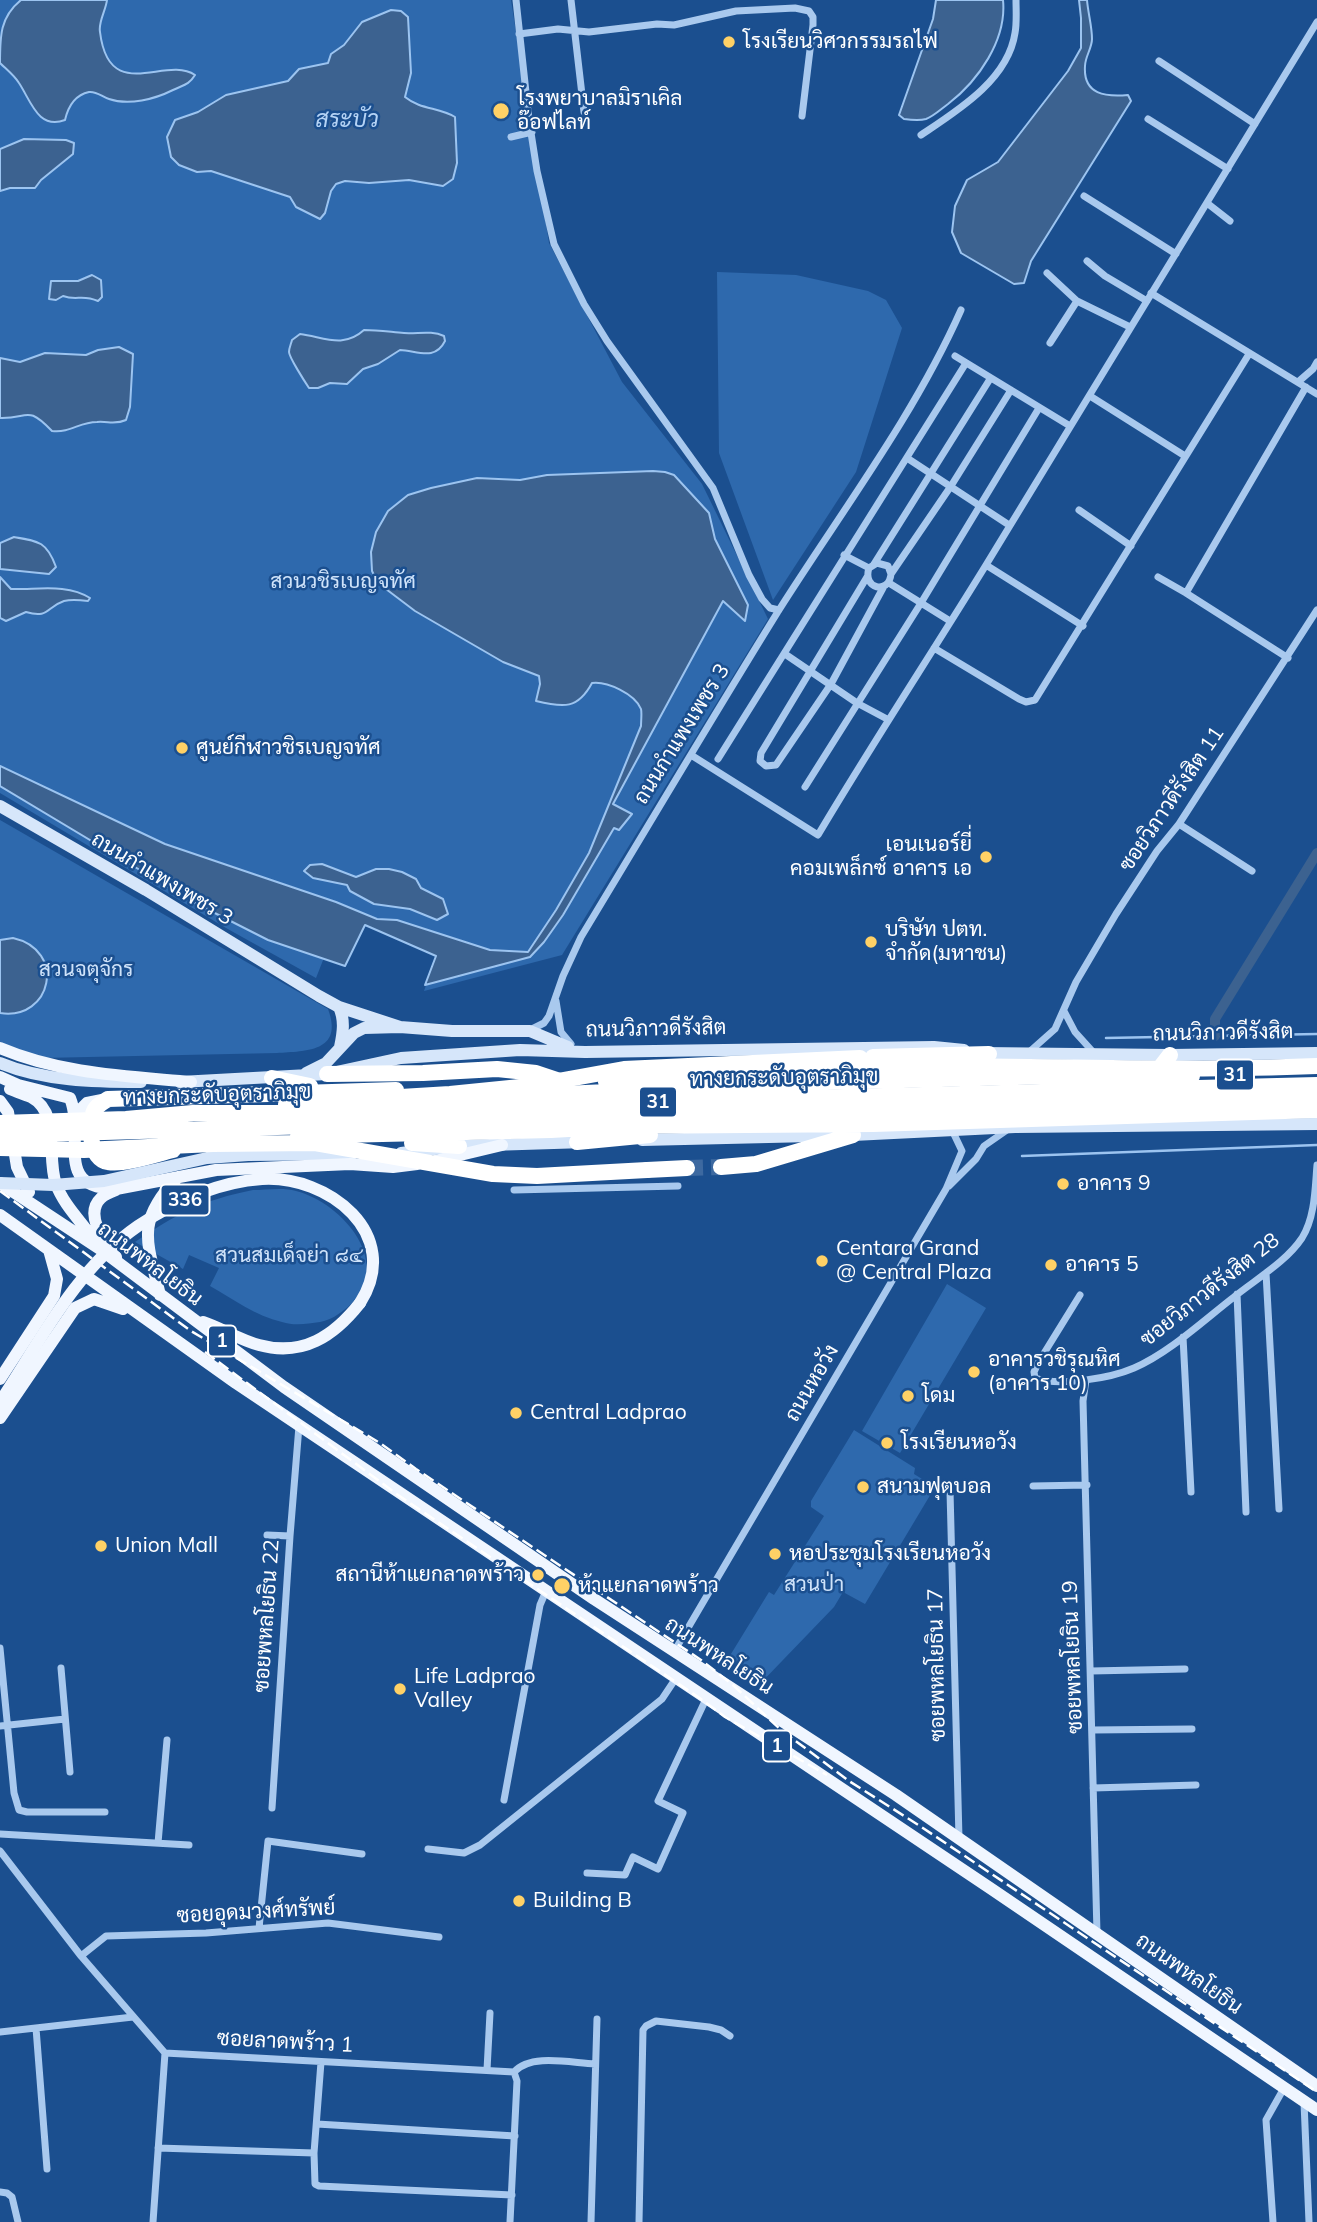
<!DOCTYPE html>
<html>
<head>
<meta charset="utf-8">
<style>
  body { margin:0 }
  canvas { display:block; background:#1b4f8f }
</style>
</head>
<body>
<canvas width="1317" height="2222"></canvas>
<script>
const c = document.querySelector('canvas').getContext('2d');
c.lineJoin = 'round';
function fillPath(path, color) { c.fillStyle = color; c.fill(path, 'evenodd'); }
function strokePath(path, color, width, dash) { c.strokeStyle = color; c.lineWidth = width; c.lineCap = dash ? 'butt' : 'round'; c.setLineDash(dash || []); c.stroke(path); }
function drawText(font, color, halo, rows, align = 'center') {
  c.font = font + ' Mulish,Sarabun,sans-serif'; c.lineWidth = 5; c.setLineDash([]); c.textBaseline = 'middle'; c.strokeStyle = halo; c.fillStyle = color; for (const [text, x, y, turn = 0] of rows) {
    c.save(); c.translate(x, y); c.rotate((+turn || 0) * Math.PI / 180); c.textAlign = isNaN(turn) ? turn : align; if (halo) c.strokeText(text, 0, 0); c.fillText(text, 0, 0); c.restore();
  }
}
fillPath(new Path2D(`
  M0,0H511L549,243L622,382L702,484L768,619L562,955L424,991L436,956L365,925L351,954L329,945L316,978L226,928L0,793Z
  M717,272L796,275L868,291L886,300L902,328L856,472L773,600L719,453Z
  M0,820L328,1009C344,1052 306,1051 277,1053L41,1058L11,1049L0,1042Z
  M253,1190C266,1190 283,1187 296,1191C343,1203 396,1265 348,1307C339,1314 331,1320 320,1322C307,1324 294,1326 282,1322C256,1316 233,1299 210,1286L219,1268L189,1255L183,1269L135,1242C176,1214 203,1200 253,1190Z
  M947,1284L986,1308L900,1453L862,1431Z
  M854,1430L915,1468L914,1474L935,1487L865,1604L843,1592L834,1607L756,1688L723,1667L769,1592L774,1595L824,1516L811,1507V1501Z`), '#2e69ad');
const water = new Path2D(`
  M21,0H107C106,10 98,22 100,32C109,105 165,55 195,75C189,85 183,85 173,90C155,99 129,106 109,99C102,97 97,91 89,92C75,95 68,107 65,120C38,130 31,101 19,83C14,75 6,69 0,63C0,36 0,17 21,0Z
  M936,0H1003C1007,40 978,81 948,104C941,109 934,116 926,119C919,121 911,120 904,119L899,115L933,19Z
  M1079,0H1087C1088,13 1092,26 1092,39C1092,48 1085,57 1085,66C1083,95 1106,97 1128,95L1131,101L1031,261L1024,283L1014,284L961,253L952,232L955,206L967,180L998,162L1068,71L1081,48V18Z
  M391,10L401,11L408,17L411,73L405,97C421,110 439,107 455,117L457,163L453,179L443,186L409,180L369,183L345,181L336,184L331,191L325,213L320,219L296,207L290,197L211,171L197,172L179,165L171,157L167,137L175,120L198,112L226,95L288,81L299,69L328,63L331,54L344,45L362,22Z
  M24,139L66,140L74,143L73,154L41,180L35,188H10L0,191V149Z
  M92,275L101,280L102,297L98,301C82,294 77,301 63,296L56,300L49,299L51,281H78Z
  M364,330C378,330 391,332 404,333C418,334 431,330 444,336L445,341C435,361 418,351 400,350L378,364L363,369L347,384L330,383L318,388H309C305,382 289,357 289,352C289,348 291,344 292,340L300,334C324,337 343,349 364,330Z
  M119,347L133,354L130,407L126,420C115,425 108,421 97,422C79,422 71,433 52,431C26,404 29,419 0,418V358L20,362L45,353L86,355L98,350Z
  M653,471L665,472L674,475L709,513L715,539L748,605L745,621L723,601L613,804L632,814L619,830L614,828L563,915L544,942L530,957L425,985L436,956L365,925L345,966L268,940L195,903L0,786V766L165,844L336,902L377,919L397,920L490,950L528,952L556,910L589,853L641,726C641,721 642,713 641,709C635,694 607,681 592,683C578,709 564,708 536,701L540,684L539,676L503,662L415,611L378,583L372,571L371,552L376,532L388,511L408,495L431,488L477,478L520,480L547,475Z
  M14,537C39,541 47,542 56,567L49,574L0,569V543Z
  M0,577L11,589C36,590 67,583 90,598L88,601C80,600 72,599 64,601C46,607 49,619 26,612L6,621L0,618Z
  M322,864L356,877L376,869H389L402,872L416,879L421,888L443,899L448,914L437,920L410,909L374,904L350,891L347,885L313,878L304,871L310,865Z
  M13,938C67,950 52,1021 0,1013V940Z`);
fillPath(water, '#3c6290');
strokePath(water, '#9cc4f0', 2);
strokePath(new Path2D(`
  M1106,1038L1317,1034
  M1022,1156L1317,1145`), '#9cc4f0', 2.5);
strokePath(new Path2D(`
  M1215,1036V1019L1317,853`), '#3c6290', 10);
strokePath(new Path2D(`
  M687,1168L721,1167`), '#3d69a0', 16, [16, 8]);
strokePath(new Path2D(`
  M516,0L529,120L537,171L554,244L584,304L607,341L713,488L749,575L762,599L770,608L779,610
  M571,0L584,112
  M519,34L558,29L589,32L657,24L674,25L736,11L795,8L809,11L813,17V25L802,116
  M1159,61L1255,124
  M1148,119L1228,169
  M921,135C957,111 1008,80 1015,33C1017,23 1016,10 1016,0
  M511,137L532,132
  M1084,196L1176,254
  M1207,203L1230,221
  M1087,261L1105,276L1147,301
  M1047,273L1077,301L1130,327
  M1151,293L1317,394
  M1050,343L1077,301
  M955,356L1070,426
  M1298,382L1313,369L1317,362
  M1090,396L1185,456
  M907,458L1009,525
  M1079,510L1131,546
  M844,555L869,568
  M874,564L990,379
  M986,565L1083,626
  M891,574L888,566L877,563L869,568C862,589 889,595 891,574L951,486L1011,390
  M867,577L761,753L760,761L766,766L776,765L831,684L883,588
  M1158,577L1186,593L1288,658
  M889,583L950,621
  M1186,593L1306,387
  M934,648L1019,699L1026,702L1035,700L1249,354
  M785,654L857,703L887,719
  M691,755L818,835C872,744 930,656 986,565C1096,384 1207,204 1317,22
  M718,759L966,363
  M805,787L921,603L1039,408
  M1179,824L1252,871
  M556,1001L561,1032L571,1044
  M1064,1011L1075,1032L1094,1053
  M530,1030L544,1023L549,1016L563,976L581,937C647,828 712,718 779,610C841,512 914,416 961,310
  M1028,1053L1055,1029L1076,982L1116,914L1157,851L1179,824L1317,610
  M949,1186L976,1159L984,1146L1007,1130
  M514,1190L678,1186
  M1266,1273L1279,1509
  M1237,1294L1246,1512
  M1080,1295L1038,1363L1034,1372L1035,1378C1059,1387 1111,1378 1134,1368C1169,1353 1204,1320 1234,1297C1256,1279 1286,1262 1302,1238C1315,1217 1315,1189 1317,1165
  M1183,1337L1191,1492
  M1086,1380L1083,1401L1097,1933
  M1033,1486L1087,1485
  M950,1491L959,1838
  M267,1535L290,1536
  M0,1648L14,1793L19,1810L27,1812H105
  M675,1650L946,1189L962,1151L952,1130
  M61,1668L70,1772
  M1091,1671L1185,1669
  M0,1726L65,1719
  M1093,1730L1192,1729
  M1093,1788L1196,1785
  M504,1800L540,1605L546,1591
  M272,1808L290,1536L299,1426
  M0,1834L189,1845
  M158,1843L167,1740
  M428,1849L464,1853L480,1845L662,1699L676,1678
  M0,1851L81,1956L165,2053L514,2072L517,2081L510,2222
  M587,1873L625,1875L633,1857L658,1869L683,1813L658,1801L706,1699
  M259,1928L268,1841L362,1854
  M81,1956L106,1936L206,1933L328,1923L439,1937
  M36,2028L47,2169
  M0,2032L133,2017
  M321,2062L314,2153L315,2184L319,2186L512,2195
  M487,2070L490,2013
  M514,2072C531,2053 571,2063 595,2064
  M1304,2102L1309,2222
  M317,2124L515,2136
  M158,2148L314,2153
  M0,2192L7,2193L12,2197L18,2222
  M153,2222L165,2053
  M591,2222L597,2019
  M639,2222L643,2030L646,2026L656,2021L709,2027L721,2030L730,2036
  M1273,2222L1266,2120L1284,2088`), '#a9c9ee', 7);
strokePath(new Path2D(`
  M0,806L146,890L319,996L339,1007L400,1027
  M339,1007C345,1020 343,1033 340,1047
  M982,1053L1170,1055L1317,1053
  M0,1063C43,1081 95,1082 141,1082
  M306,1073L326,1063L354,1033L364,1028L400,1027L452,1031H530L568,1047
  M180,1082L327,1074L401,1058L520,1050L585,1052L934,1047L964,1050
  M642,1140L853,1135L1015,1127L1317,1124
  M401,1153L459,1146L585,1142
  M248,1155L352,1154`), '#d6e6fa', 12);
strokePath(new Path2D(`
  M0,1048C61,1074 126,1076 191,1082
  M0,1077L18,1085L70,1098C86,1138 52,1188 116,1189L216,1170L350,1164L393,1167L417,1164
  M10,1089C17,1092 24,1094 31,1097C61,1113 46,1157 56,1184C64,1206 83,1223 96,1243
  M0,1101L8,1112L17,1167L29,1192
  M75,1115L87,1103L107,1099
  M435,1161L502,1145
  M0,1183L100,1249L284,1387L594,1599L896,1795L1317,2086
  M116,1190C111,1192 104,1195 101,1198C83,1215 106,1243 116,1257
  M0,1215L236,1383L990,1888L1317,2110
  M160,1295C147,1241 135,1222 178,1177
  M203,1322C221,1328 240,1340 259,1345C303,1357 334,1336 360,1303
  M0,1379L54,1296L57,1279L49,1250
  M0,1418L75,1308L94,1299L123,1309`), '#f0f6ff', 12);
strokePath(new Path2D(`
  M873,1057L989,1054
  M327,1074L423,1073L497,1069L536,1073L563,1082
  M1153,1077L1170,1055
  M272,1078L310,1086
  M606,1082L762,1071L886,1066
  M476,1098L826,1082L1054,1076H1192
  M298,1136L551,1130L621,1126L873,1124L1317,1110
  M577,1142L650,1135
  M412,1143L459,1146
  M173,1150C156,1154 125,1165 108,1162C90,1160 88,1127 93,1114C95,1106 102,1103 108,1099L396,1090
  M721,1167L756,1164L853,1135
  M647,1170L687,1168`), '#fff', 16);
strokePath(new Path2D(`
  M0,1191L191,1331L380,1443L416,1469L701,1660L733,1685L781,1730L849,1781L920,1826L1317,2092
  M205,1352L398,1495L701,1699L725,1717L827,1775`), '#fff', 2.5, [12, 5]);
strokePath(new Path2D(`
  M0,1183L53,1185L104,1181L207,1158L248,1155`), '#d6e6fa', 12);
strokePath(new Path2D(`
  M0,1402C40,1341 77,1268 138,1226C174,1202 218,1182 262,1179C328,1175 404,1234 360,1303`), '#f0f6ff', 12);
strokePath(new Path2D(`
  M886,1066C1030,1065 1174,1072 1317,1066
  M286,1104L450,1094L530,1086L624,1069L860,1058
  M0,1123L126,1119L193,1113H306L607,1103L1317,1085
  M0,1135L1317,1097
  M0,1148L84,1150L213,1144L315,1143L493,1174L537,1176L647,1170`), '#fff', 16);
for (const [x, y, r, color] of [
  [729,42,7,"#ffd166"],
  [501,111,9,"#ffd166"],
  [182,748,7,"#ffd166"],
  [986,857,7,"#ffd166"],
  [871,942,7,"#ffd166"],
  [1063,1184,7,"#ffd166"],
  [822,1261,7,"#ffd166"],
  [1051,1265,7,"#ffd166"],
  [974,1372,7,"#ffd166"],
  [908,1396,7,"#ffd166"],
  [516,1413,7,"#ffd166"],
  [887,1443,7,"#ffd166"],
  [863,1487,7,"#ffd166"],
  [101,1546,7,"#ffd166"],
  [775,1554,7,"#ffd166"],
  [538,1575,7,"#ffd166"],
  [562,1586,9,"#ffd166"],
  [400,1689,7,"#ffd166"],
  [519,1901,7,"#ffd166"]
]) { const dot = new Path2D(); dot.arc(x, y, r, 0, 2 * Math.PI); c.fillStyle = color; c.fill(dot); strokePath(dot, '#1b4f8f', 2.5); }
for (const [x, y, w] of [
  [1235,1075,38],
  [658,1102,38],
  [185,1200,49],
  [222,1341,28],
  [777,1746,28]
]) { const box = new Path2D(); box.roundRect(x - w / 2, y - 15.5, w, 31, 5); c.fillStyle = '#1b4f8f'; c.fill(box); strokePath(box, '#fff', 2); }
drawText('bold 19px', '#fff', null, [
  ["31",1235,1075],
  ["31",658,1102],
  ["336",185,1200],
  ["1",222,1341],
  ["1",777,1746]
]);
drawText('21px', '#fff', '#1b4f8f', [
  ["โรงเรียนวิศวกรรมรถไฟ",743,42],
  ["โรงพยาบาลมิราเคิล",517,99],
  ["อ๊อฟไลท์",517,123],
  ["ศูนย์กีฬาวชิรเบญจทัศ",196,748],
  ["เอนเนอร์ยี่",972,845,"right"],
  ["คอมเพล็กซ์ อาคาร เอ",972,869,"right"],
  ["บริษัท ปตท.",885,930],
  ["จำกัด(มหาชน)",885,954],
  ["อาคาร 9",1077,1184],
  ["Centara Grand",836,1249],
  ["@ Central Plaza",836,1273],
  ["อาคาร 5",1065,1265],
  ["อาคารวชิรุณหิศ",988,1360],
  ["(อาคาร 10)",988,1384],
  ["โดม",922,1396],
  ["Central Ladprao",530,1413],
  ["โรงเรียนหอวัง",901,1443],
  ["สนามฟุตบอล",877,1487],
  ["Union Mall",115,1546],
  ["หอประชุมโรงเรียนหอวัง",789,1554],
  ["สถานีห้าแยกลาดพร้าว",524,1575,"right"],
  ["ห้าแยกลาดพร้าว",578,1586],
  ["Life Ladprao",414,1677],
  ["Valley",414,1701],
  ["Building B",533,1901]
], 'left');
drawText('21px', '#cfe3fa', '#1b4f8f', [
  ["สวนวชิรเบญจทัศ",343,582],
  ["สวนจตุจักร",86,970],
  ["สวนสมเด็จย่า ๘๔",289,1256],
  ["สวนป่า",814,1585]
]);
drawText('21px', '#fff', '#1b4f8f', [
  ["ถนนกำแพงเพชร 3",682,734,-58],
  ["ซอยวิภาวดีรังสิต 11",1172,799,-56],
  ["ถนนกำแพงเพชร 3",162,879,31],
  ["ถนนวิภาวดีรังสิต",656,1029,-1],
  ["ถนนวิภาวดีรังสิต",1223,1033,-1],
  ["ทางยกระดับอุตราภิมุข",784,1078,-1],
  ["ทางยกระดับอุตราภิมุข",217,1095,-2],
  ["ถนนพหลโยธิน",150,1264,37],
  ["ซอยวิภาวดีรังสิต 28",1210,1290,-38],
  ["ถนนหอวัง",812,1383,-60],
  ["ซอยพหลโยธิน 22",267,1616,-86],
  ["ถนนพหลโยธิน",719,1656,33],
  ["ซอยพหลโยธิน 19",1073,1657,-92],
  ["ซอยพหลโยธิน 17",937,1665,-91],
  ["ซอยอุดมวงศ์ทรัพย์",256,1912,-3],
  ["ถนนพหลโยธิน",1189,1974,35],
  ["ซอยลาดพร้าว 1",285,2042,3]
]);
drawText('italic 23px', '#b5d3f5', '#1b4f8f', [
  ["สระบัว",347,120]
]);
</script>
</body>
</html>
